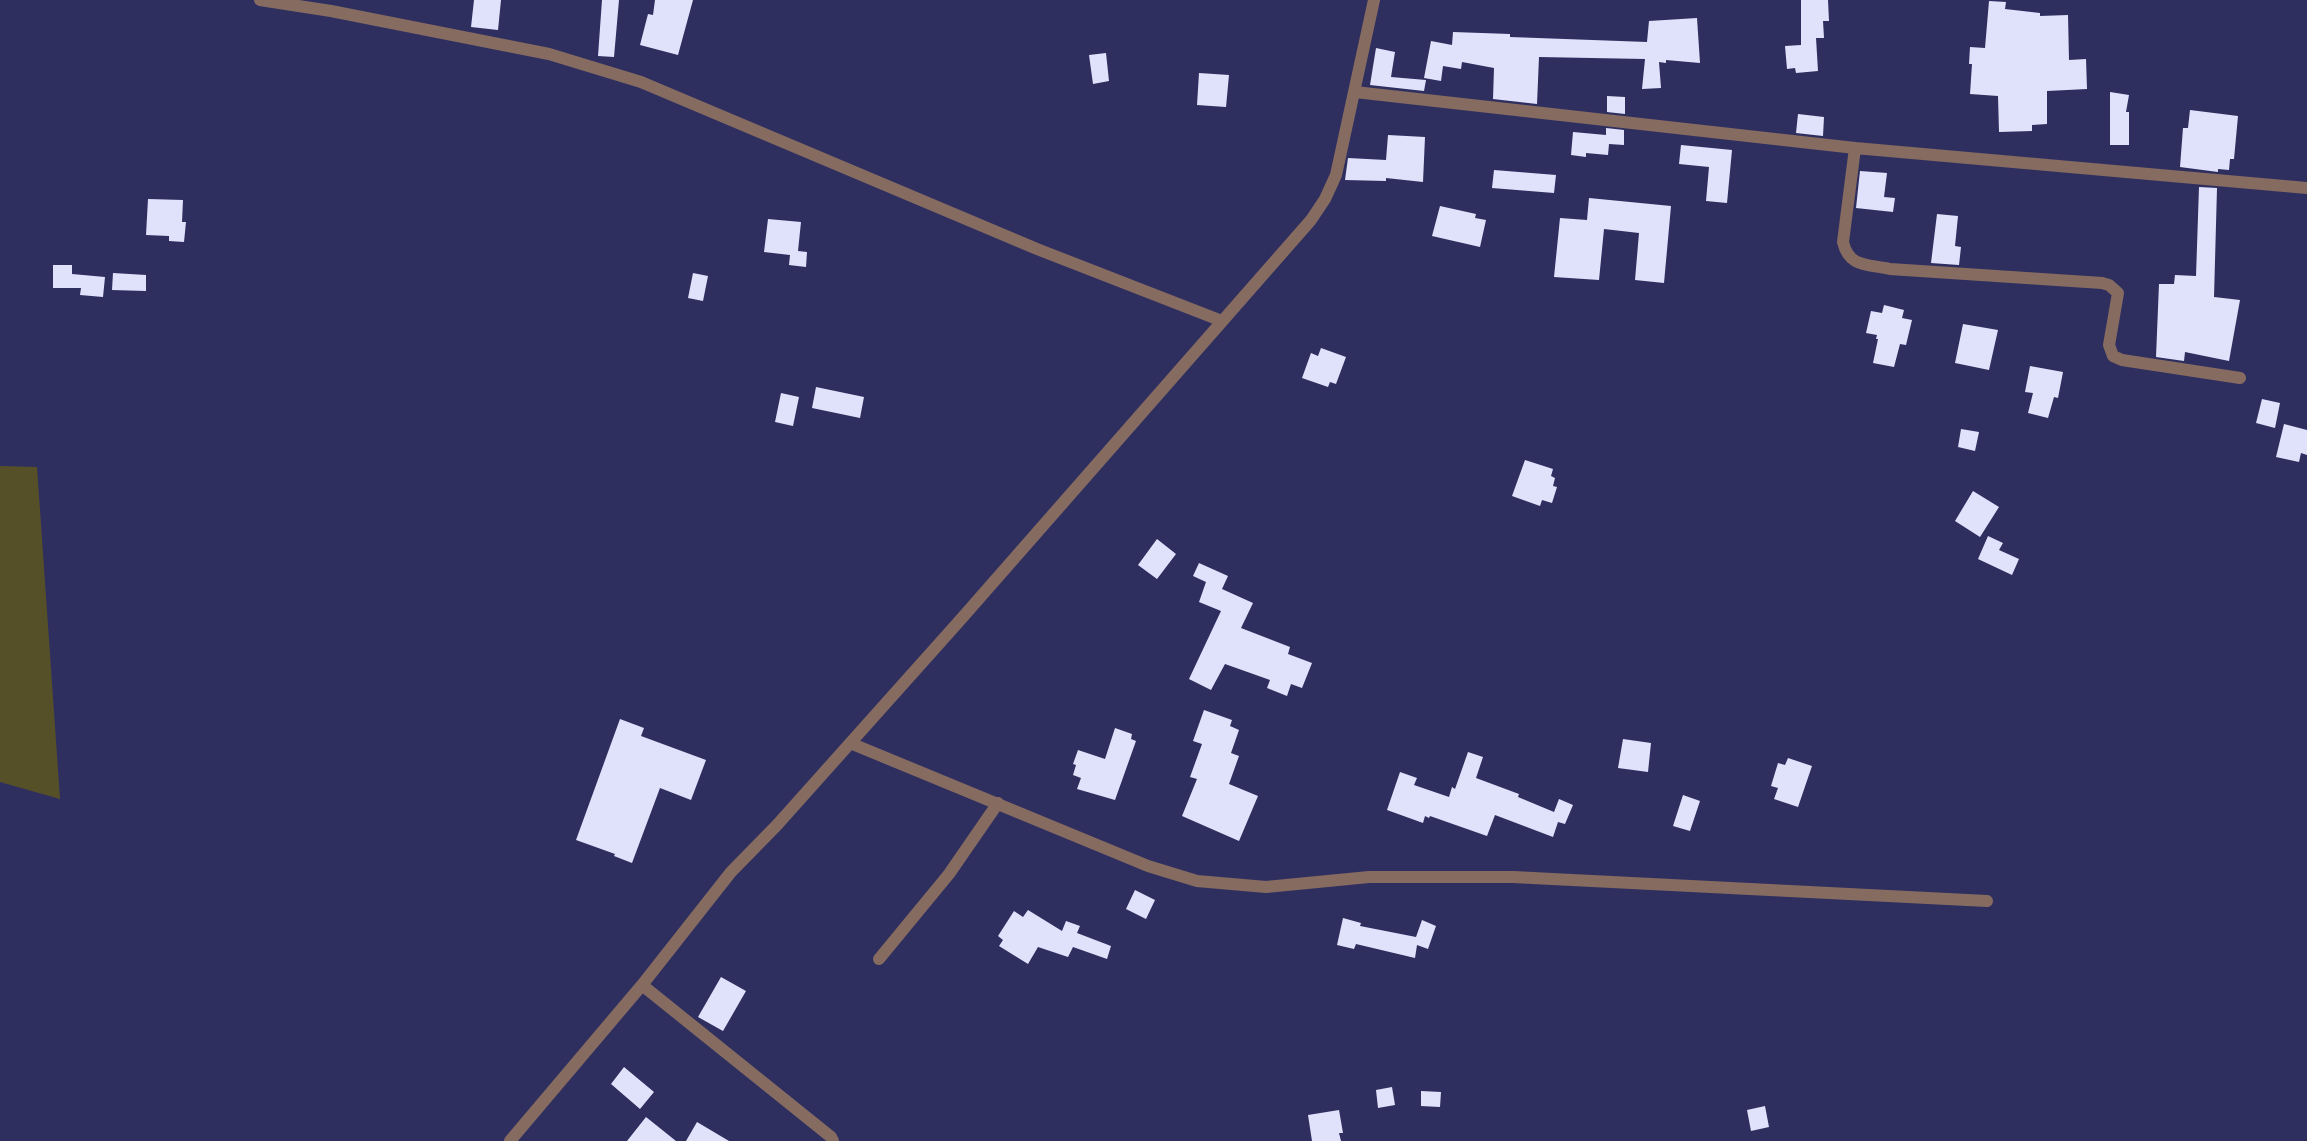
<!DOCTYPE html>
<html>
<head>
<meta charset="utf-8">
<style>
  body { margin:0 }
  canvas { display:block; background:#2f2f5f }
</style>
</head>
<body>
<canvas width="2307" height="1141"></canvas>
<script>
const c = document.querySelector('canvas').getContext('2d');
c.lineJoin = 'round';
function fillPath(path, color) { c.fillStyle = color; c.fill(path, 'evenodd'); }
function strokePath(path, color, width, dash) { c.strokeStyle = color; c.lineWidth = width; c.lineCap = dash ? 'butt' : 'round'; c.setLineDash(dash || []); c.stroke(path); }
fillPath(new Path2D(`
  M0,466L37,467L60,799L0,782Z`), '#565028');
fillPath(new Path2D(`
  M474,0H501L498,30L471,27Z
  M602,0H619L614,57L598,56Z
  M655,0H693L678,55L640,45L648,14L653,15Z
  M1801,0H1828L1829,21H1823L1824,38H1816L1818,71L1796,73L1795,68L1787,69L1785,46L1801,45Z
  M1989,1L2006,2L2005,9L2040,13V16L2068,15L2069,60L2086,59L2087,89L2047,91V124L2032,125V131L1999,132L1998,96L1970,94L1972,64H1969L1970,47L1985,48Z
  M1697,18L1700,63L1666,60V63L1659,62L1661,88L1642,89L1645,59L1539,57L1537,104L1493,99L1494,68L1462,62L1461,69L1443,66L1441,81L1424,78L1431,41L1452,45L1453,32L1510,34V37L1647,42L1649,21Z
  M1376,48L1395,52L1391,77L1426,80L1424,91L1370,85Z
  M1106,53L1109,81L1093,84L1089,55Z
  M1199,73L1229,75L1226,107L1197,105Z
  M2110,92L2129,95L2126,112H2129V145H2110Z
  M1607,96L1625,97V114L1607,112Z
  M2190,110L2238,116L2234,159H2230L2229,170L2218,169V172L2180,167L2183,128H2188Z
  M1798,114L1824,117L1823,136L1796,133Z
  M1606,128L1624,130V145L1609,144L1608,155L1586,153V157L1571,155L1573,132L1606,135Z
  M1388,135L1425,137L1423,182L1386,178V181L1345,180L1348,158L1386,160Z
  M1681,145L1732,150L1727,203L1706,201L1709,167L1679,164Z
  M1494,170L1556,175L1554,193L1492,188Z
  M1860,171L1887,173L1884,197L1895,198L1893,212L1856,208Z
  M2199,187L2217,188L2214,297L2240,300L2229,361L2185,352L2184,361L2156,357L2159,284H2174L2175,275L2196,276Z
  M1589,198L1671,206L1664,283L1635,280L1639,233L1604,229L1599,280L1554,277L1560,218L1587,220Z
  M148,199L183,200L182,222H186L184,242L169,241V236L146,235Z
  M1440,206L1476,214L1475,218L1486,220L1480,247L1432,236Z
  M1937,214L1958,216L1955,246L1961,247L1959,265L1931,263Z
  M768,219L801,222L798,251L807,252L806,267L789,265L790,255L764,252Z
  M53,265H72V274L105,277L103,297L80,295L81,288H53Z
  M113,273L146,275V291L112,290Z
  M693,273L708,276L703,301L688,298Z
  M1884,305L1904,310L1902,318L1912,320L1906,345L1900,344L1894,367L1873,363L1878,339H1876L1877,335L1866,333L1871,311L1882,313Z
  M1963,324L1998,330L1989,370L1955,363Z
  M1321,348L1346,357L1336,384L1330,382L1328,387L1302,378L1311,353L1318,356Z
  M2030,366L2063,372L2058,398L2054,397L2048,418L2028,413L2033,393L2025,392Z
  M816,387L864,397L860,418L812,408Z
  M781,393L799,397L793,426L775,422Z
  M2262,399L2280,403L2275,428L2256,423Z
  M2284,424L2307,430V455L2301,453L2299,462L2276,457Z
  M1961,429L1979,432L1975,451L1958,447Z
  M1525,460L1553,469L1551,476L1555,478L1553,486L1557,487L1552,503L1542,500L1540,506L1512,496Z
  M1973,491L1999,507L1980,537L1955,521Z
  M1988,536L2003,543L1999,550L2019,559L2012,575L1978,559Z
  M1157,539L1176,554L1157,579L1138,565Z
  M1199,563L1228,576L1222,589L1253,603L1241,628L1290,647L1288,654L1312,663L1302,688L1291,684L1287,696L1267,688L1270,680L1225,664L1211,690L1189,679L1221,611L1199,602L1206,582L1193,576Z
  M1204,710L1232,720L1230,726L1239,730L1231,753L1239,756L1229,784L1258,796L1239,841L1182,816L1197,779L1190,777L1202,744L1193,741Z
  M620,719L644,728L641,736L706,760L691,800L660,788L632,863L614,856L615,854L576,840Z
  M1115,728L1132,734L1131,739L1136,741L1115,800L1077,789L1081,778L1073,775L1076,765L1073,764L1078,750L1105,759Z
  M1623,739L1651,743L1648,772L1618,768Z
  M1468,752L1483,757L1476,778L1519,794L1518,797L1554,812L1559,799L1573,805L1565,824L1558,822L1553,837L1495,815L1487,836L1430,816L1429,818L1425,816L1423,823L1387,810L1400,772L1417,778L1414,785L1449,797L1452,787L1455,789Z
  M1788,758L1812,766L1798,807L1774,799L1778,788L1771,786L1778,763L1785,765Z
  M1683,795L1700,801L1690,831L1673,826Z
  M1135,890L1155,900L1146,919L1126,909Z
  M1028,910L1062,931L1066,921L1080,926L1077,933L1111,946L1107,959L1073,947L1068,957L1038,947L1028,964L999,946L1003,940L998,936L1014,911L1023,917Z
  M1343,918L1361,923L1360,926L1416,937L1422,920L1436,926L1428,949L1417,945L1415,958L1356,944L1354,949L1337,945Z
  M721,977L746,991L723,1031L698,1017Z
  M624,1067L654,1092L640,1109L611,1084Z
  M1392,1087L1395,1105L1378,1108L1376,1090Z
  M1421,1091L1441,1092L1440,1107L1421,1106Z
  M1765,1106L1769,1127L1751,1131L1747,1110Z
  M1339,1110L1343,1133H1339L1341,1141H1312L1308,1115Z
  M646,1117L676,1141H627Z
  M697,1122L729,1141H686Z`), '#e0e2fb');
strokePath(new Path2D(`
  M260,0L331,11L549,54L641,82L1037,249L1222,321
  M1355,92L1855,148L2307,188
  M1855,148L1843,242C1849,268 1868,264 1890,269L2102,283L2109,285L2118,293L2109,345L2113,356L2122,360L2240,378
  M850,743L1148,866L1197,881L1266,887L1369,877H1513L1987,901
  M879,959L949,874L998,803
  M642,985L831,1137L833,1141
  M510,1141L642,985L731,872L777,825L962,618L1311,220L1325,199L1336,175L1374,0`), '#866b61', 12);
</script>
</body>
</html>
